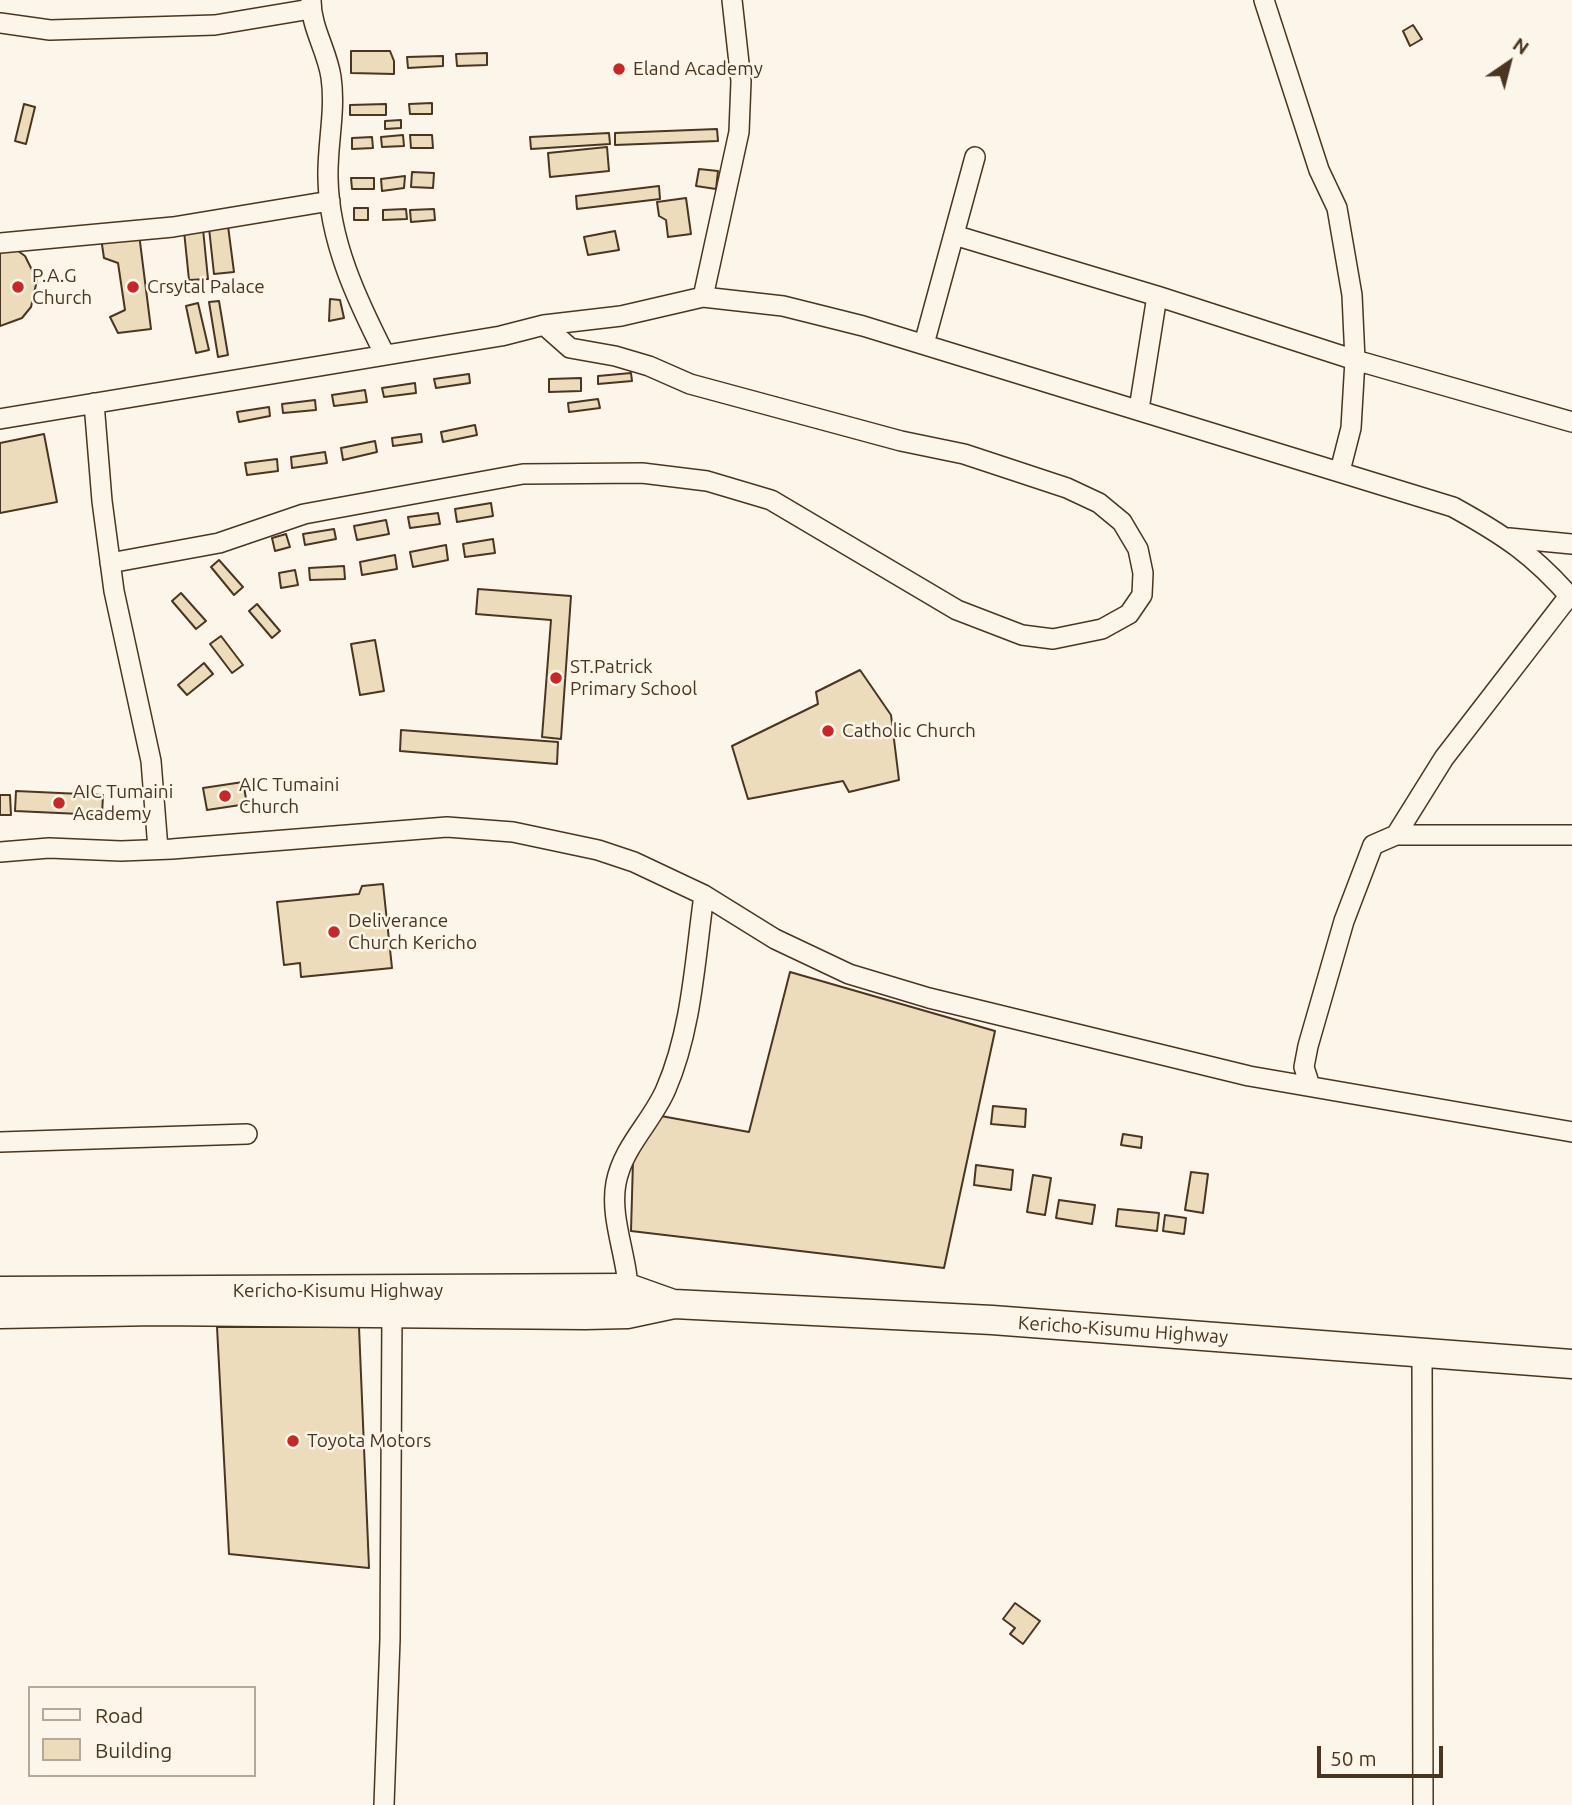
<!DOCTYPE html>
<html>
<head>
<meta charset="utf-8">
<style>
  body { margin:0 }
  #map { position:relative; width:1572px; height:1805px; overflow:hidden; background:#fbf6e9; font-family:Ubuntu,sans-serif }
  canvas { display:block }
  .legend { position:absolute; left:28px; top:1686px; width:228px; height:91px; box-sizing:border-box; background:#fbf6e9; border:2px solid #b4a999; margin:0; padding:9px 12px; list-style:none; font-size:21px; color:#4a3520 }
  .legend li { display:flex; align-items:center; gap:14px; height:35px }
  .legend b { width:35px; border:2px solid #b4a999 }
  .north { position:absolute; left:1474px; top:28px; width:70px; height:70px; -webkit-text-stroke:5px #fbf6e9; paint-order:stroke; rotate:35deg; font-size:19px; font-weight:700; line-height:28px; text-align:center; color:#4a3520 }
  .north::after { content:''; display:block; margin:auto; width:24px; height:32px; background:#4a3520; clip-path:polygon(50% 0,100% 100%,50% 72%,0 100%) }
  .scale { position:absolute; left:1317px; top:1746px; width:126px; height:32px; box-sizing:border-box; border:4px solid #4a3520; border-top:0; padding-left:9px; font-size:21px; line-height:24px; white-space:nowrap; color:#4a3520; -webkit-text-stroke:5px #fbf6e9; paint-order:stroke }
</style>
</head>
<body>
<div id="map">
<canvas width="1572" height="1805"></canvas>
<ul class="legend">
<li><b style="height:9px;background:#fbf6e9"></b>Road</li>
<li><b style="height:19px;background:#ecdcbc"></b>Building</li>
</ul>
<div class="north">N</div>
<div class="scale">50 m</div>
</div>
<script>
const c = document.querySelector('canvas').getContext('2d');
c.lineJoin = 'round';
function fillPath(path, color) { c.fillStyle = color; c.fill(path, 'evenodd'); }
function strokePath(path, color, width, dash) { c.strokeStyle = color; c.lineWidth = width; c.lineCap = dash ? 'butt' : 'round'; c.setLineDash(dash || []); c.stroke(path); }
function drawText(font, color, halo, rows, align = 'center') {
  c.font = font + ' Ubuntu,sans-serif'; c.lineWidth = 5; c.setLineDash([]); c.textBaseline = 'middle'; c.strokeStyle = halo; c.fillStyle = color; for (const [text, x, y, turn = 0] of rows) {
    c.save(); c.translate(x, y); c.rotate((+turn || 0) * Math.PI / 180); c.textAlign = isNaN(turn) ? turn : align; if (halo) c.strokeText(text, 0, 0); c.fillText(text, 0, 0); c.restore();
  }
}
const building = new Path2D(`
  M1413,25L1422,39L1410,46L1403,31Z
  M351,51H390L394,61V74L351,73Z
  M487,53V65L457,66L456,54Z
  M443,56V66L408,68L407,57Z
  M432,103V114H410L409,104Z
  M24,104L35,107L26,144L15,141Z
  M386,104V115H350V105Z
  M401,120V128L385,129V121Z
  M717,129L718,141L615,145V133Z
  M609,133L610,144L531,149L530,137Z
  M403,135L404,146L382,147L381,137Z
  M410,135H432L433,148H411Z
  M372,137L373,148L352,149V138Z
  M607,147L609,171L550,177L548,153Z
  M699,169L718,171L716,189L696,186Z
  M412,172L434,173L433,188L411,187Z
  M405,176L404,188L382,191L381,179Z
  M351,178H374V189H352Z
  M659,186L660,199L577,209L576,196Z
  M686,198L691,234L668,237L666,220L659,216L657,202Z
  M354,208H368V220H354Z
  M406,209L407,219L383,220V210Z
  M434,209L435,220L411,222L410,210Z
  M228,226L234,272L214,274L209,228Z
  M203,229L208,279L189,280L184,231Z
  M615,231L619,250L588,255L584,237Z
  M139,234L151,329L118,333L110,317L125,310L118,263L104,258L101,238Z
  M0,244L14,248L25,256L37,280L31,307L22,318L0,326Z
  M330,299L340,300L344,318L329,321Z
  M219,301L228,355L218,357L209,302Z
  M198,303L209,350L196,353L186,306Z
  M631,373L632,381L598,384V376Z
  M469,374L470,383L436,388L434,379Z
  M581,378V391L549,392V379Z
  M415,383L416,393L384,397L382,388Z
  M365,390L367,402L334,406L332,395Z
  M598,399L600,408L569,412L568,403Z
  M315,400L316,410L283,413L282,404Z
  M269,407L270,416L239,422L237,412Z
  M475,425L477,435L443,442L441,432Z
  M44,434L57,502L0,513V443Z
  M421,434L422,442L393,446L392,438Z
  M375,441L377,452L343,460L341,448Z
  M325,452L327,463L292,468L291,457Z
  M277,459L278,471L247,475L245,463Z
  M491,503L493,516L457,522L455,509Z
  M438,513L440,524L410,528L408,517Z
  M386,520L389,534L357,540L354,526Z
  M334,529L336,539L305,545L303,534Z
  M286,534L290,547L275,551L272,538Z
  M493,539L495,553L465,557L463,544Z
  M446,545L448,560L413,567L410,552Z
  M395,555L397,569L362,575L360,562Z
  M219,560L243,587L234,595L211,567Z
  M344,566L345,579L310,580L309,568Z
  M295,570L298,585L281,588L279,573Z
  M478,589L571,596L561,739L542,737L551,620L476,614Z
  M181,593L206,621L196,629L172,601Z
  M257,604L280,631L272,638L249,611Z
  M221,636L243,665L232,673L210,644Z
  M375,640L384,691L360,695L351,644Z
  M204,663L213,674L187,695L178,685Z
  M860,670L891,715L899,780L849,792L843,781L748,799L732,746L818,704L816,692Z
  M401,730L558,742L557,764L400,751Z
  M243,782L247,804L207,810L203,788Z
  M16,791L103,795L102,815L15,811Z
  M0,795H10L11,815H0Z
  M383,884L392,968L301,977L300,963L284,965L277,902L359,894L362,886Z
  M790,972L995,1031L944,1268L631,1231L633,1161L661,1116L749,1132Z
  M993,1106L1026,1109L1025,1127L991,1124Z
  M1123,1134L1142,1137L1141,1148L1121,1145Z
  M976,1165L1013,1170L1011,1190L974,1185Z
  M1191,1172L1208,1174L1203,1213L1185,1210Z
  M1033,1175L1051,1178L1045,1215L1027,1212Z
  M1059,1200L1095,1205L1092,1224L1056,1218Z
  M1118,1209L1159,1213L1157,1231L1116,1226Z
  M1165,1215L1186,1218L1184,1234L1163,1231Z
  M217,1327H359L369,1568L229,1554Z
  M1015,1603L1040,1621L1023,1644L1010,1634L1015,1628L1003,1619Z`);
fillPath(building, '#ecdcbc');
strokePath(building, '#4a3520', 2);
const minor = new Path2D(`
  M311,0C311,28 327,50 331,77C336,111 327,145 328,178C329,241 357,300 385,355
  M1264,0L1319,170L1337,208L1352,295L1355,360L1351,428L1340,471
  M0,23L50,30L215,25L311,9
  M954,235L1157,296L1139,409
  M0,243L173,227L330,201
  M1157,296L1355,360L1572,422
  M703,297L739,132L741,81L732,0
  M924,344L975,157
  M94,403L102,501L114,591L151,761L158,849
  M0,419L501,336L544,325L621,316L703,297L783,306L863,326L1453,507C1504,535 1534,555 1572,599
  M1509,538L1572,544
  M110,563L219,543L304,514L523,474L642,473L707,481L771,500L957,610L1022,635L1053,639L1102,629L1129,614L1142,595L1143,573L1138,549L1122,522L1099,503L1067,488L964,454L901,441L690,384L649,366L615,356L570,348L544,325
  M1396,835L1444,758L1569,596
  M0,852L49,848L121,851L172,849L447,827L513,832L598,850L634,862L704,895L775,939L849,974L929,998L1249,1076L1572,1132
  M1310,1086L1304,1067L1308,1046L1344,921L1373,845L1396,835H1572
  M0,1142L247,1134
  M628,1299C630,1261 609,1221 616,1183C623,1146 652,1122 666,1089C692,1029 695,959 704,895
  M1422,1352L1423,1805
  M384,1805L390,1639L392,1314`);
const highway = new Path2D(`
  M0,1291L628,1288L673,1304
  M0,1314L156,1311L585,1315L627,1314L674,1304L992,1320L1572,1364`);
strokePath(minor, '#4a3520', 22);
strokePath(highway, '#4a3520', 31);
strokePath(minor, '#fbf6e9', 19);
strokePath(highway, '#fbf6e9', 28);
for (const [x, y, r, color] of [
  [619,69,7,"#c62828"],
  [18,287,7,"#c62828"],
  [133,287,7,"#c62828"],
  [556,678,7,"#c62828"],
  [828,731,7,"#c62828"],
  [225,796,7,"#c62828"],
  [59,803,7,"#c62828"],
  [334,932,7,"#c62828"],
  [293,1441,7,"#c62828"]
]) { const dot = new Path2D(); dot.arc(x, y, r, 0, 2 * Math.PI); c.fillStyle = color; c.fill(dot); strokePath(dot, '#fbf6e9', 2.5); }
drawText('19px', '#4a3520', '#fbf6e9', [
  ["Eland Academy",633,69],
  ["P.A.G",32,276],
  ["Church",32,298],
  ["Crsytal Palace",147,287],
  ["ST.Patrick",570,667],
  ["Primary School",570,689],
  ["Catholic Church",842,731],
  ["AIC Tumaini",239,785],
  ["Church",239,807],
  ["AIC Tumaini",73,792],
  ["Academy",73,814],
  ["Deliverance",348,921],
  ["Church Kericho",348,943],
  ["Toyota Motors",307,1441]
], 'left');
drawText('19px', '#4a3520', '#fbf6e9', [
  ["Kericho-Kisumu Highway",338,1291],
  ["Kericho-Kisumu Highway",1123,1330,4]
]);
</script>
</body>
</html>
